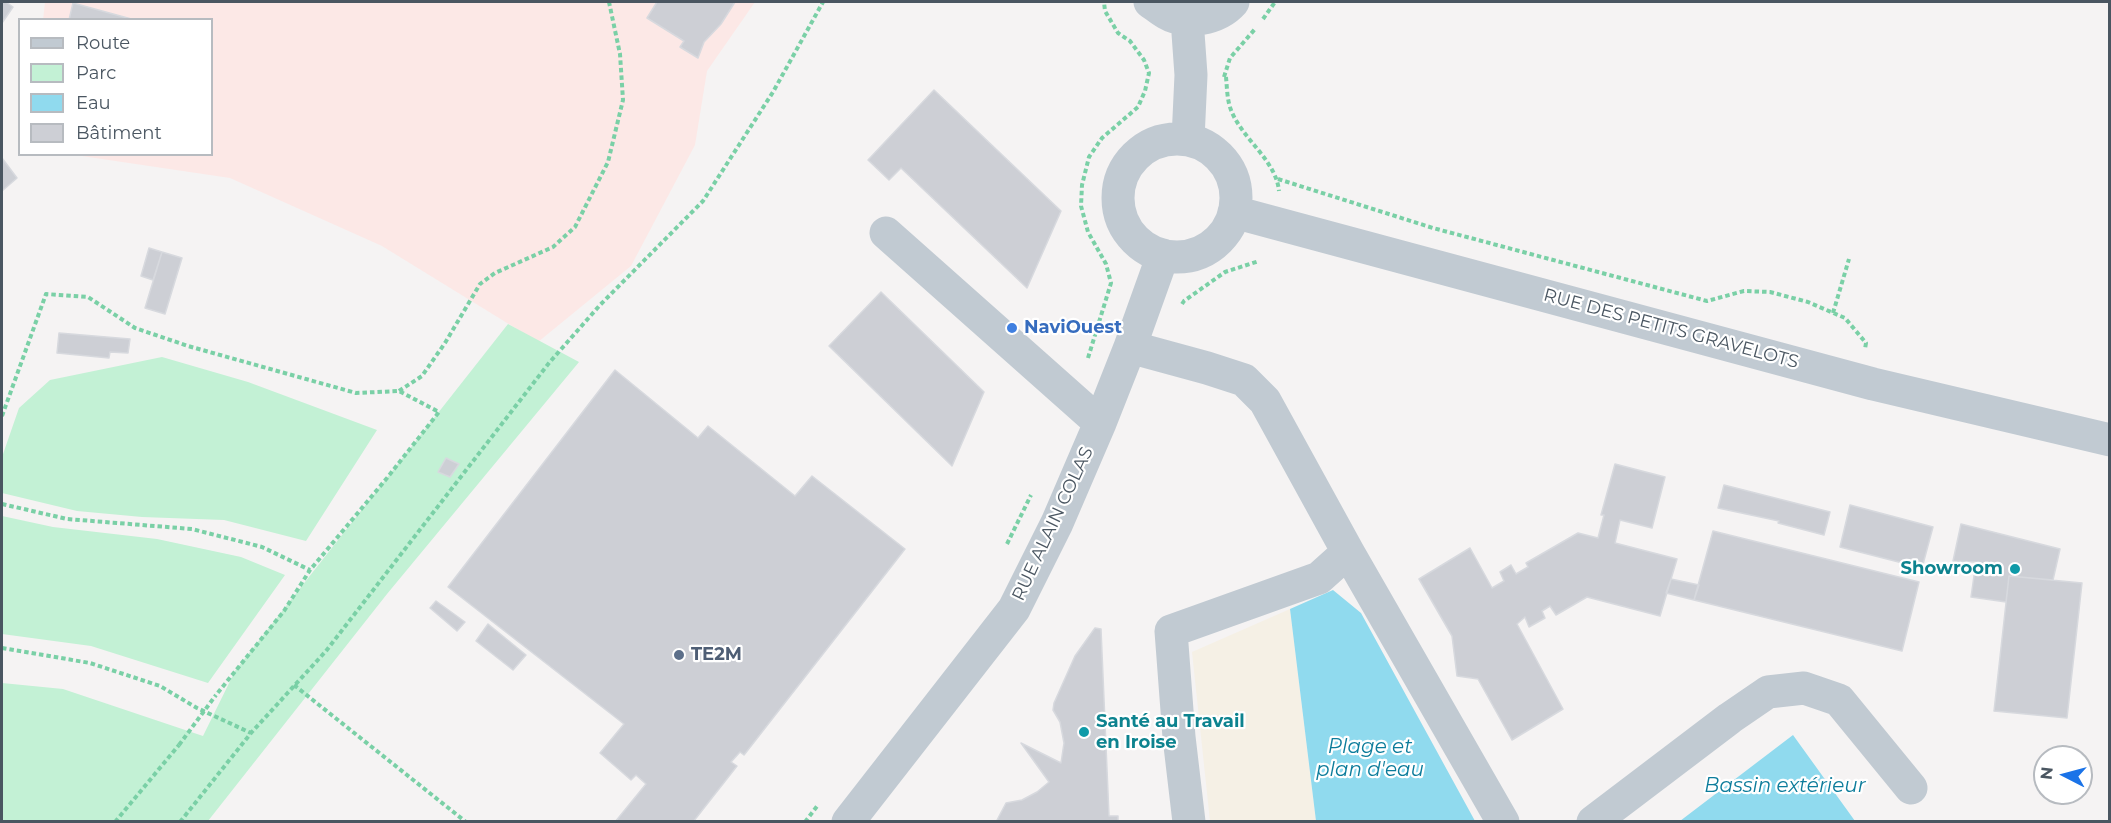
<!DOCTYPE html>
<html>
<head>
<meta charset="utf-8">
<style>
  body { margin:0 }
  #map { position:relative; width:2111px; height:823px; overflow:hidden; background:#f5f3f3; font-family:Montserrat,sans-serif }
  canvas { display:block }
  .frame { position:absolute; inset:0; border:3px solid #4a5661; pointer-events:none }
  .legend { position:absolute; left:18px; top:18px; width:195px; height:138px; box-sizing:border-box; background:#fff; border:2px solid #b7bbc0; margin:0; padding:8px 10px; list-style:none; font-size:18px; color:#4a5661 }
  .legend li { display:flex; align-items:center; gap:12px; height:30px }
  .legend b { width:30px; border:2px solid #b7bbc0 }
  .north { position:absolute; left:2033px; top:745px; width:60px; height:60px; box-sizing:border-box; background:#fff; border:2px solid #b7bbc0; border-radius:50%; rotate:276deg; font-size:16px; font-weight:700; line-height:24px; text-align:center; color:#4a5661 }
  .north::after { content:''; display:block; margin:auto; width:21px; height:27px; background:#1a73e8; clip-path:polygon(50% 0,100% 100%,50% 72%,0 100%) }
</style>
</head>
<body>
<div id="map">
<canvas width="2111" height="823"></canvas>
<div class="frame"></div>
<ul class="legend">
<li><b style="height:8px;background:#c1cad2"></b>Route</li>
<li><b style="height:16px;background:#c3f1d5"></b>Parc</li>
<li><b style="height:16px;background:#90daee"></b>Eau</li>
<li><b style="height:16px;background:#cdcfd5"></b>Bâtiment</li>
</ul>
<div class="north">N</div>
</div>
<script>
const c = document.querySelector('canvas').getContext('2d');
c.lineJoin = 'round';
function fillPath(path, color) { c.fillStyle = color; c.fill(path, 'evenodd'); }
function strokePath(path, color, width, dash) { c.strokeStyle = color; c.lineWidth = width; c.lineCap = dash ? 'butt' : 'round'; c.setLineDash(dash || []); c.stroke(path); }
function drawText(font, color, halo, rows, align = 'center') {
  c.font = font + ' Montserrat,sans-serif'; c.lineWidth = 4.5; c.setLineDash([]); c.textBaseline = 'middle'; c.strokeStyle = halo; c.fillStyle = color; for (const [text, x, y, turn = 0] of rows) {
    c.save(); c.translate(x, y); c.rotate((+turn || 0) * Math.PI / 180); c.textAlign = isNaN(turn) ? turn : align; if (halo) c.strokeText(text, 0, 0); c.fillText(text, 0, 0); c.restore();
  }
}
fillPath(new Path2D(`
  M45,2H755L707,71L695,145L631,266L538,342L382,246L230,178L75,155L212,154V20H43Z`), '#fce8e6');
fillPath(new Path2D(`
  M508,324L579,362L387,594L208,821H2V683L63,689L203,736L235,671Z
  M162,357L248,382L377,430L306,541L224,520L142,517L77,511L2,493V457L19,408L50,380Z
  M2,516L53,527L157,539L241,557L285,575L208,683L91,646L2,634Z`), '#c3f1d5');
fillPath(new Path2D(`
  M1290,609L1316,821H1210L1192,652Z`), '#f5f0e5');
fillPath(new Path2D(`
  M1333,590L1361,613L1475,821H1316L1290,609Z
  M1793,735L1855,821H1680Z`), '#90daee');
const building = new Path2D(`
  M2,2H6L13,7L2,23Z
  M657,2H735L721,24L704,42L698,58L680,47L684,41L647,18Z
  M73,3L135,20H69Z
  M934,90L1061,211L1027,288L901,168L889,180L868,160Z
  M2,158L17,178L2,191Z
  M149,248L162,252L153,280L141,276Z
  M162,252L182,258L165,314L145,308Z
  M881,292L984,392L952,466L829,346Z
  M59,333L130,339L128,353L110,352L109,358L57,353Z
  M615,370L698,438L708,426L795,496L812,476L905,549L744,755L740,752L731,762L737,766L693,822H615L646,784L636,775L631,780L600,753L624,724L448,587Z
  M446,458L459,464L450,477L438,472Z
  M1615,464L1665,477L1652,528L1620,520L1615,543L1677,559L1660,616L1587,597L1556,615L1550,606L1542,611L1545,618L1529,627L1525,617L1517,624L1563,709L1512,740L1478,679L1457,676L1452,636L1419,579L1470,548L1492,588L1504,581L1500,572L1511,565L1516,574L1528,567L1526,563L1578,533L1598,538L1604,515H1601Z
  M1724,485L1830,512L1824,535L1778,523L1779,521L1718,508Z
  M1850,505L1933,527L1922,568L1840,547Z
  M1961,524L2060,549L2053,580L2009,576L2006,602L1971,597L1976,562L1953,561Z
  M1713,531L1919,582L1902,651L1694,600Z
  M2009,576L2082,583L2067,718L1994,711Z
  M1671,579L1699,585L1694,600L1666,593Z
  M436,601L465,622L457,631L430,608Z
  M488,624L526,655L513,670L476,641Z
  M1095,628L1101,629L1109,816H1118V822H996L1006,803L1022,800L1037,792L1049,782L1021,743L1061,763L1064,743L1060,722L1053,710L1054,703L1075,656Z`);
fillPath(building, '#cdcfd5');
strokePath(building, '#d7d9de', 1.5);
strokePath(new Path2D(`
  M1263,19L1275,2
  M1224,77L1230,58L1255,29
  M1226,77C1227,87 1227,100 1231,110C1242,139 1276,160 1279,191
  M1278,179L1433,228L1707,301L1744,291L1770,292L1808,302L1845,318L1866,343L1865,349
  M1182,304L1184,301L1225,272L1259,261
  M1833,313L1849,259
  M1088,358L1111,283L1106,264L1088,232L1081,206L1082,185L1089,157L1102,138L1138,107L1145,91L1149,73L1144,60L1130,41L1118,33L1105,11L1104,2
  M399,391L422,376L445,343L480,284L495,273L553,247L575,227L608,162L623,100L620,54L609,2
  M2,416L46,294L88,297L135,328L188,346L356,393L399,391L439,412L387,478L310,570L284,611L216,695
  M2,504L67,519L192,529L262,547L310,570
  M1007,544L1031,495
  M2,648L90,663L160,686L197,708L251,733
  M294,685L466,822
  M115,822L179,745
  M180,822L251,733L326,651L549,363L600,305L703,201L773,92L823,2
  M805,822L818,805`), '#7ad0a6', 4, [4.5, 3]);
strokePath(new Path2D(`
  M1150,2C1155,5 1160,10 1166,13C1186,25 1218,19 1233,2
  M1187,19L1191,75L1188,139
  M1118 198a59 59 0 1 1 118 0a59 59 0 1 1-118 0Z
  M1234,212L1873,384L2110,440
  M886,233L1100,423
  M1130,347L1207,368L1244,380L1265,401L1348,552L1503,822
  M848,822L1014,609L1057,523L1100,423L1130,347L1163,255
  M1189,822L1179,737L1171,631L1319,578L1348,552
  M1593,822L1730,718L1768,692L1804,688L1839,700L1911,788`), '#c1cad2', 33);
strokePath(new Path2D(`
  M179,745L216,695`), '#7ad0a6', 4, [4.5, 3]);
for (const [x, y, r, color] of [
  [1012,328,6,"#3f7fe0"],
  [2015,569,6,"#0f9aa8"],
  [679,655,6,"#5c6f8a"],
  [1084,732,6,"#0f9aa8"]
]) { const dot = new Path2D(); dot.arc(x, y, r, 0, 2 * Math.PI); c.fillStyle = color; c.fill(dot); strokePath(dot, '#fff', 2); }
drawText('bold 18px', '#366cbe', '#fff', [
  ["NaviOuest",1024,328]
], 'left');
drawText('18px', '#4a5661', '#fff', [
  ["RUE DES PETITS GRAVELOTS",1671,329,15],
  ["RUE ALAIN COLAS",1053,524,-65]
]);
drawText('bold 18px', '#0d838f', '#fff', [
  ["Showroom",2003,569],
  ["Santé au Travail",1096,722,"left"],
  ["en Iroise",1096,743,"left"]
], 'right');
drawText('bold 18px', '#4e5e75', '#fff', [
  ["TE2M",691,655]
], 'left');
drawText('italic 20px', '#0c7c9b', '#fff', [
  ["Plage et",1370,747],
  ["plan d'eau",1370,770],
  ["Bassin extérieur",1785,786]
]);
</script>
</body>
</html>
